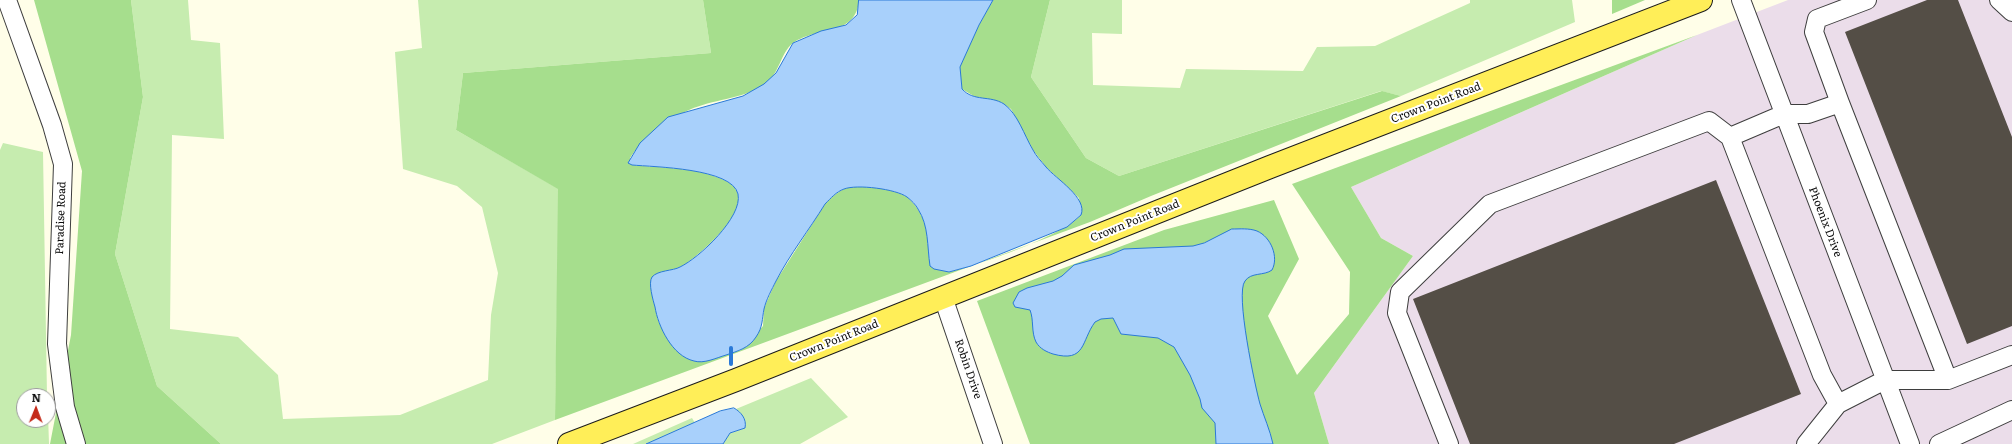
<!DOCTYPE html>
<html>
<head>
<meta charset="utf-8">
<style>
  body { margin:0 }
  #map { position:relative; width:2012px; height:444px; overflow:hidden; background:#fffee8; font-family:Literata,serif }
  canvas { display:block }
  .north { position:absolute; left:16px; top:388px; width:40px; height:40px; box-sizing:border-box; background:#fff; border:1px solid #9d9d9d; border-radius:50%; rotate:1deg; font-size:11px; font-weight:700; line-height:16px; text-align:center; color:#0b0b0b }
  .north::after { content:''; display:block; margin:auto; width:14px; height:18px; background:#c42a19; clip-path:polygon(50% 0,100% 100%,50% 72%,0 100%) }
</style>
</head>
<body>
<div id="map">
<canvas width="2012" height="444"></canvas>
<div class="north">N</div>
</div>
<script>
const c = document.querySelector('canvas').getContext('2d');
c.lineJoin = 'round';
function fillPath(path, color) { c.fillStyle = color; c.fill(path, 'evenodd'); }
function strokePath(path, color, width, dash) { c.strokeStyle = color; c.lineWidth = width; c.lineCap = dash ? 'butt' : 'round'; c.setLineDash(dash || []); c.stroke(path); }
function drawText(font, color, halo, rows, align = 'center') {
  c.font = font + ' Literata,serif'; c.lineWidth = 4; c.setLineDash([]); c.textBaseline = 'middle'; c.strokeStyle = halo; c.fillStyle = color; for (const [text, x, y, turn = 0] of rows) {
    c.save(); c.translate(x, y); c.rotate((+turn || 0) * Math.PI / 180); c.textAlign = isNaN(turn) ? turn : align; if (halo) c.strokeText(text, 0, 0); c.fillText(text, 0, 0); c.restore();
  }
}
fillPath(new Path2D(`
  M1788,0H2012V444H1329L1314,393L1413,256L1381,238L1351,187L1697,35Z`), '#ebddea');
fillPath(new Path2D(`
  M131,0H188L191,40L220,43L224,139L172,135L170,329L238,337L278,375L283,419L400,415L488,380L491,315L498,273L482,207L457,186L403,169L395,52L422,48L418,0H703L711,53L463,73L456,130L559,189L555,420L492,444H221L157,386L115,254L143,97Z
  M1050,0H1122V34L1092,33L1093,85L1180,88L1186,69L1303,71L1317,47L1375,46L1470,3V0H1572L1575,22L1401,96L1381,91L1119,176L1086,158L1031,77Z
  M3,143L43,152L47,396H24V420H48V414L49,444H0V150Z
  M811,378L848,417L800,444H723L730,433L745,428V421L736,409Z
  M692,418L695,423L646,444H633Z`), '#c6ecaf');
fillPath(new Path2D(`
  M34,0H131L143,97L115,254L157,386L221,444H50L71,335L82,171Z
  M703,0H859C856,37 817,26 793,43C780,53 780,74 764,85C740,100 713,99 689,110C669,119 642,139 630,158L632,165C662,168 696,167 724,180C766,198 705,250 687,263C673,273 661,268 651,282L658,320L665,335L676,350L705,361L741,350L763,326L764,308L776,281L825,204C831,198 836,193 844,189C856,183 895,189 907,197C910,199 915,205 917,208C927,222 929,241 929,258L949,272C979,265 1062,236 1081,215L1079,198L1046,167L1033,150L1011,109L1002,103L977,98L962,89L959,67L979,25L993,0H1050L1031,77L1086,158L1119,176L1382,91L1401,96L1151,196L1090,222L555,420L558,189L456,130L463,73L711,53Z
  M1612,0H1645L1612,14Z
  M1697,35L1351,187L1381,238L1413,256L1314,393L1329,444H1030L977,301L1164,230L1274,200L1299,259L1268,316L1297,375L1349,314L1350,272L1292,184Z`), '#a6de8d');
const water = new Path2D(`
  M859,0H993L979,25L960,67L962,89C974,102 990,95 1004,104C1018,114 1024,135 1033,150C1036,156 1041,161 1046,167C1056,179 1088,198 1081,215L1067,227L971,266L949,272L934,269L930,266C927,246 929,226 918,209C916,205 911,200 907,197C896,189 857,184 844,189C836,192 831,198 825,204C809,230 790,254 776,281C772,289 766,300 764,309C762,319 763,327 756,337C749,348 738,351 726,355C716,358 704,364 694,361C672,356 658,326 655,307C653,300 648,283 652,277C658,270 673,271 680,267C699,258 743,217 738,194C732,168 654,167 632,165L628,163L640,143L668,117L743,96L764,84L776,73L793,43L821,31L846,25L857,15Z
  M1232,229C1240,229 1249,228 1257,231C1271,237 1279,257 1272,270C1264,276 1251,272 1245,281C1235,293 1255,386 1260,404C1264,417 1270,430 1273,444H1216L1215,423L1202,408L1200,399L1190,375L1174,347L1158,338L1121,334L1113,318L1101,319L1095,322C1081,341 1086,363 1053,354C1047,352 1040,349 1036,342C1031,332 1034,320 1030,310L1015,307L1013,303L1019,292L1027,288L1053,281L1062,276L1074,265L1110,255L1124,249L1193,246L1204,243Z
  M734,408C741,412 747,419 745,428L730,433L723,444H646L720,411Z`);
fillPath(water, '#a8d0fb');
strokePath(water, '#2a79d7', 1);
strokePath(new Path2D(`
  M731,364V348`), '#2a79d7', 4);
fillPath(new Path2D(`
  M1927,0H1958L2012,137V326L1967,344L1845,32Z
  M1716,180L1801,394L1674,444H1470L1413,299Z`), '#544e46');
const minor = new Path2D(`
  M7,0L52,125L63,164L57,344L65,407L76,444
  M1741,0L1910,444
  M1999,0L2012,12
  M1840,103L1948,380
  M1730,137L1784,114H1808L1840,103L1814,32L1817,19L1867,0
  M943,297L993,444
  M1449,444L1397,313L1400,292L1490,204L1709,121L1730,137L1822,375L1838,404
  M1806,444L1838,404L1885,380H1948L2012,355
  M1939,444L2012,410`);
const major = new Path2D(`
  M569,444L736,380L1270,167L1701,0`);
strokePath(minor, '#3e3e3e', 20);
strokePath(major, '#1c1c1c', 24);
strokePath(minor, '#fff', 18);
strokePath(major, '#ffee58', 22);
drawText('11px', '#0b0b0b', '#fff', [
  ["Crown Point Road",1436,103,-21],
  ["Paradise Road",61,218,-88],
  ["Crown Point Road",1135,221,-22],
  ["Phoenix Drive",1825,222,69],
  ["Crown Point Road",834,341,-22],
  ["Robin Drive",968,369,71]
]);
</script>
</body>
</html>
